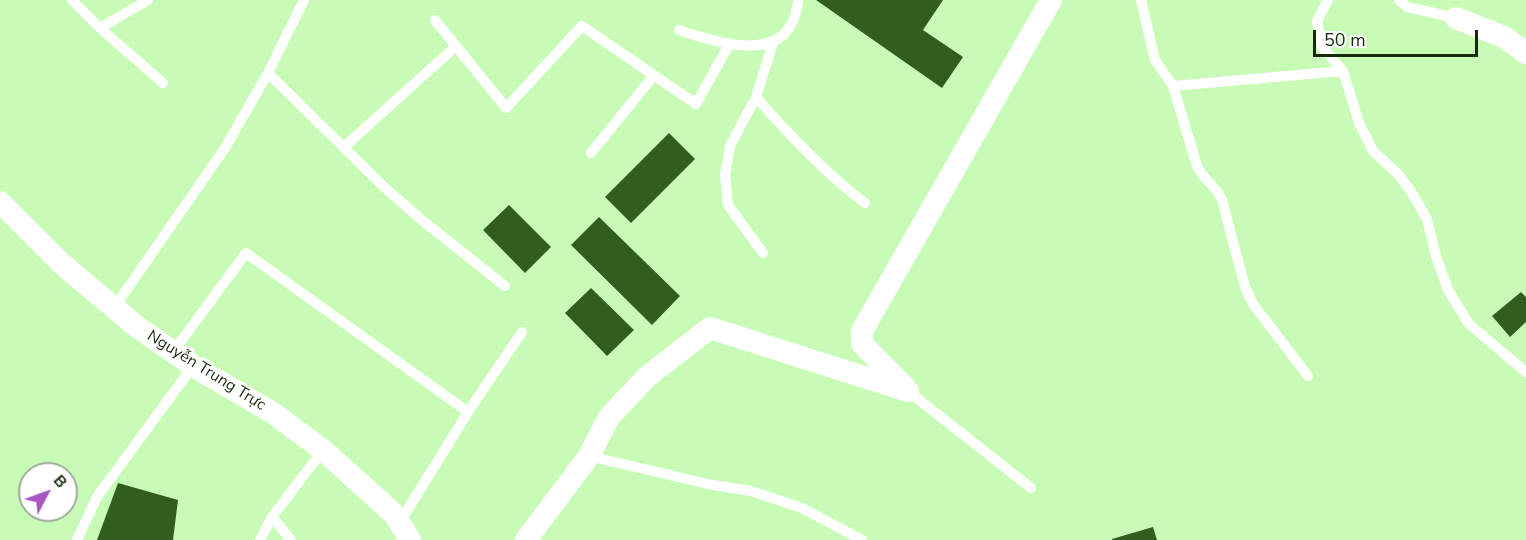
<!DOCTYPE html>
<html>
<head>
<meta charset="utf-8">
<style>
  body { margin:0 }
  #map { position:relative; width:1526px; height:540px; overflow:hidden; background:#c8fcb6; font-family:"Nunito Sans",sans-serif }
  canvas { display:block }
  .north { position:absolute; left:18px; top:462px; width:60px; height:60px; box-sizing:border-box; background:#fff; border:2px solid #a2aa9f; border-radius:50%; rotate:49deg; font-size:16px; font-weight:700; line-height:24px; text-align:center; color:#172a0f }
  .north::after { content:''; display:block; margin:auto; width:21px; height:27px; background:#a854c3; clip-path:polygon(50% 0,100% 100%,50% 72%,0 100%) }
  .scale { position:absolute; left:1313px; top:30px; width:165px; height:27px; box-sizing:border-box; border:3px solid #172a0f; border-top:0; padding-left:8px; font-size:18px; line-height:21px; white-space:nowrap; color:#172a0f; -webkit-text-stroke:4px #fff; paint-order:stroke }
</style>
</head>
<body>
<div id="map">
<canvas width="1526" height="540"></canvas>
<div class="north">B</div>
<div class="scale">50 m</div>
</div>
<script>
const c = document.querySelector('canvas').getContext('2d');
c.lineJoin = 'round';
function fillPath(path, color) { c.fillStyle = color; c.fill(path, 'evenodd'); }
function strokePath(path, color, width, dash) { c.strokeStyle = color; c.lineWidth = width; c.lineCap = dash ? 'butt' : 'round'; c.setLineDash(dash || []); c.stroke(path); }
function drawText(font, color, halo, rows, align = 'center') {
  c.font = font + ' "Nunito Sans",sans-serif'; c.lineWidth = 6; c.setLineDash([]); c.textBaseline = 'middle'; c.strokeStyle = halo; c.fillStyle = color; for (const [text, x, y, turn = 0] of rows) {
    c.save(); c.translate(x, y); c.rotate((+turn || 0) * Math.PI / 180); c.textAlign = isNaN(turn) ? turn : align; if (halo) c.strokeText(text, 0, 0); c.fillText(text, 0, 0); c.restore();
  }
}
fillPath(new Path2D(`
  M816,0H943L923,30L963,57L942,88Z
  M669,133L695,159L631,223L605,197Z
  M509,205L551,247L525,273L483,230Z
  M599,217L680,296L652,325L571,245Z
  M591,288L634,330L607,356L565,313Z
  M1521,292L1526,297V322L1510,337L1492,316Z
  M118,483L178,500L173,540H97Z
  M1153,527L1157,540H1112V539Z`), '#315e1e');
strokePath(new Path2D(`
  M72,0L100,28L163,83
  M1141,0L1155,60L1173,86L1197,166C1203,180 1215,184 1222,200L1245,287L1253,304L1308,376
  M1328,0L1317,21L1322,47L1343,71L1359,123L1373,151L1398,174L1412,193L1427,219L1436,256L1448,290L1469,324L1526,372
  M1399,0L1407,7L1456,18
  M435,20L506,108L582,26L696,104L730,43
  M100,28L148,0
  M679,30C713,41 778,64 794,18C796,12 798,7 798,0
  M268,73L384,187L423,221L505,286
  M1173,86L1343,71
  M756,97C789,135 825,173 865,203
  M344,147L455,47
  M591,153L654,75
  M763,253L728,205L725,175L730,146L756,97L773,43
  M114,308L225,148L268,73L304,0
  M173,352L246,253L468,412
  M908,391L1031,488
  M589,456L712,485L751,491L802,508L862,540
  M272,517L291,540
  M400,522L468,412L522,332
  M77,540L97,497L193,366
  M260,540L272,517L323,450`), '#fff', 10);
strokePath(new Path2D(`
  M1456,18L1504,37L1526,53
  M0,202L62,264L136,326L193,366L273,413L323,450L394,514L410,540
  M905,387L862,344V331L1051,0
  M526,540L589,456L609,417L648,376L710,328L908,391`), '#fff', 22);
drawText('16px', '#172a0f', '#fff', [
  ["Nguyễn Trung Trực",206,371,32]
]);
</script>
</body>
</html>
